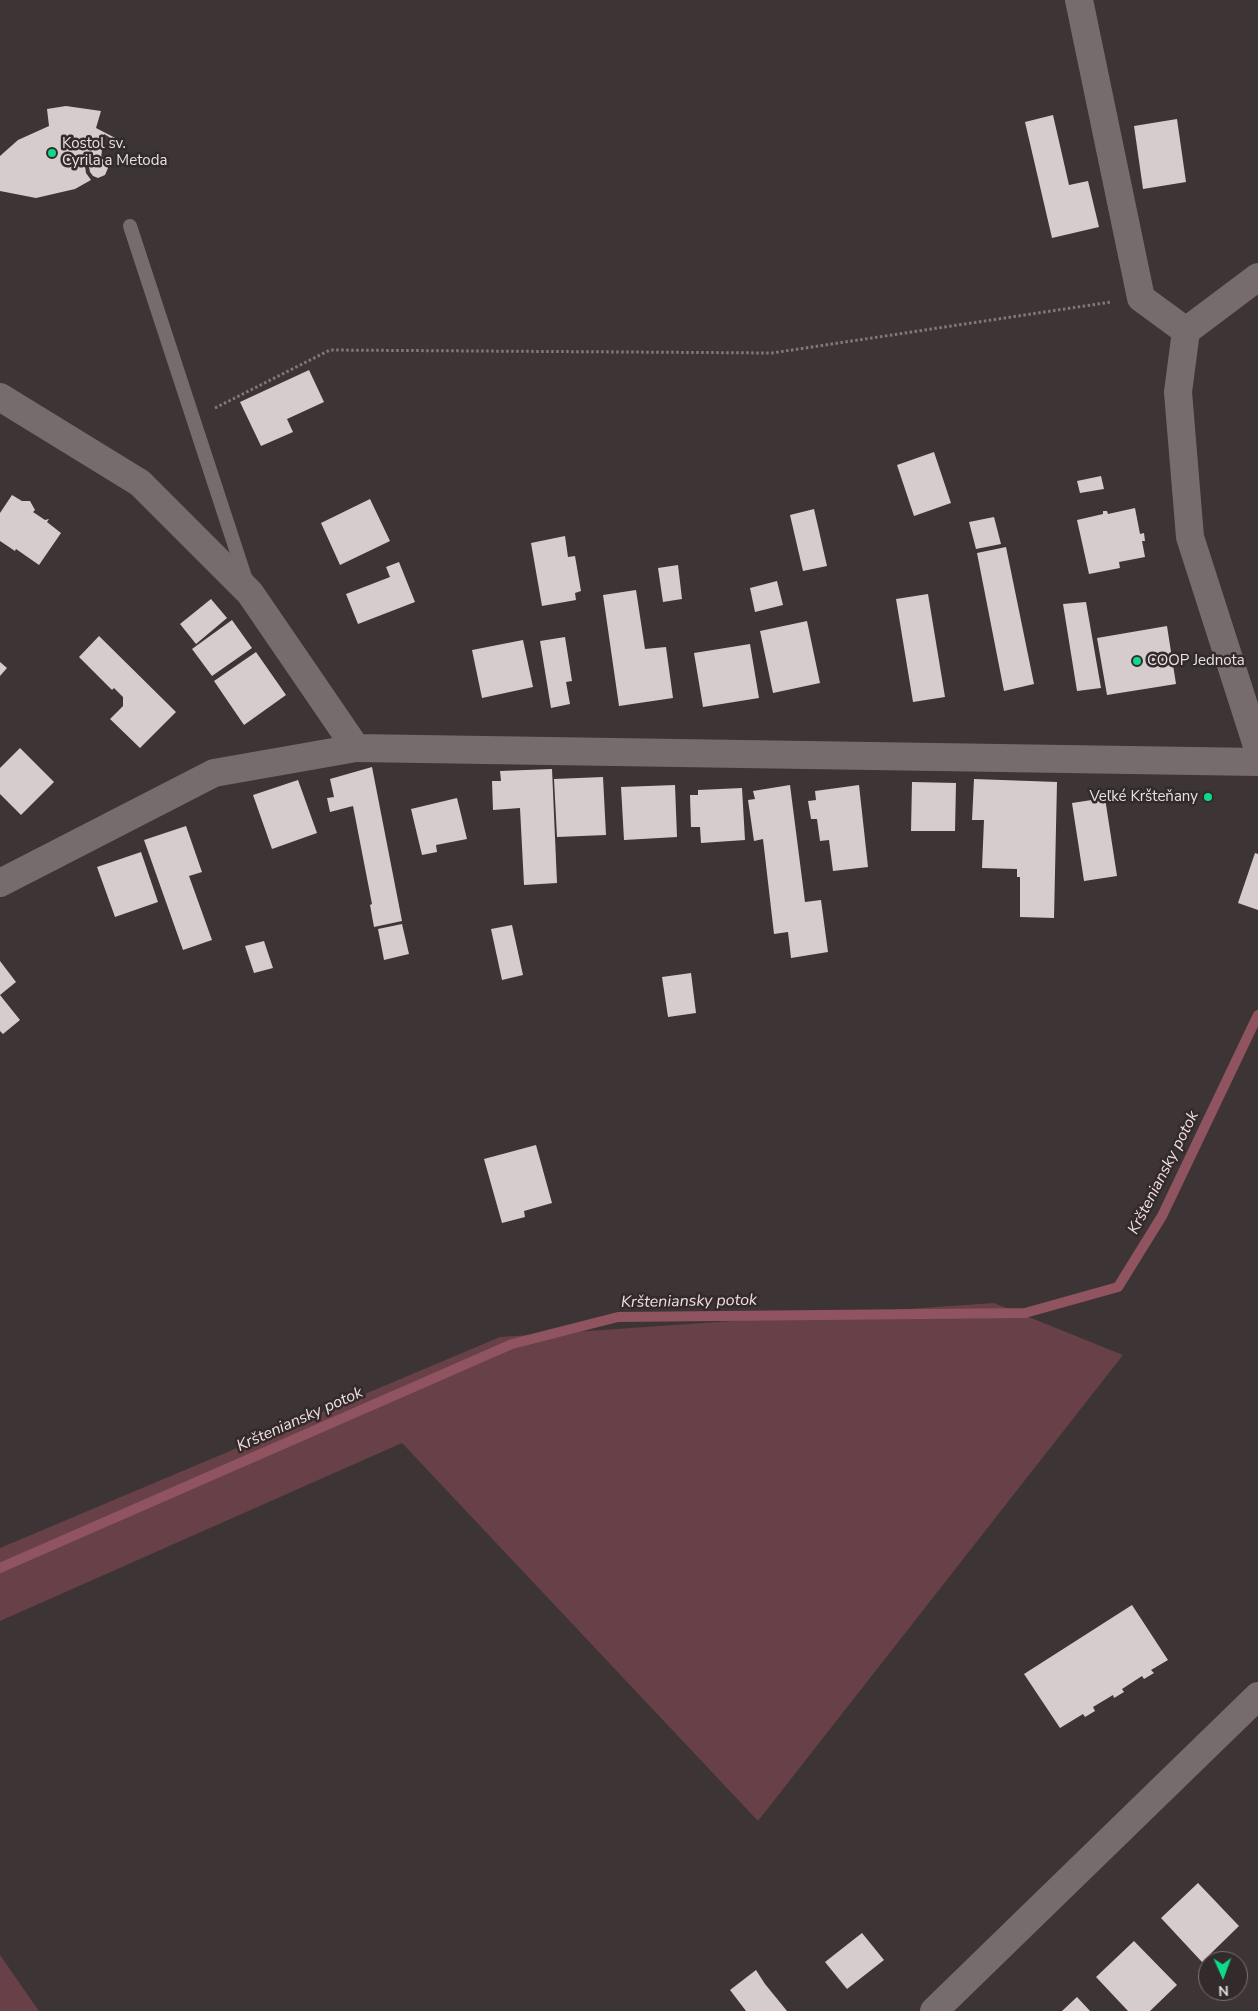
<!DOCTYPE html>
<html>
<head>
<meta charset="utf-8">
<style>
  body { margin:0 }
  #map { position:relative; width:1258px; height:2011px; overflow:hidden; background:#3c3435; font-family:"Nunito Sans",sans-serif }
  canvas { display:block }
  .north { position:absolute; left:1198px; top:1951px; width:50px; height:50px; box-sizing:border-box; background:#322a2b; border:1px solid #7b7475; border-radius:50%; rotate:178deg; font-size:14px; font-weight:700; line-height:20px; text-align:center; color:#e8e2e3 }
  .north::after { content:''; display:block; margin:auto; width:18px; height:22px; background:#0fd98a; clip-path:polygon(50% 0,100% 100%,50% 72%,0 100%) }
</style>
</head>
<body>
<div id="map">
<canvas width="1258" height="2011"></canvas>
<div class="north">N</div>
</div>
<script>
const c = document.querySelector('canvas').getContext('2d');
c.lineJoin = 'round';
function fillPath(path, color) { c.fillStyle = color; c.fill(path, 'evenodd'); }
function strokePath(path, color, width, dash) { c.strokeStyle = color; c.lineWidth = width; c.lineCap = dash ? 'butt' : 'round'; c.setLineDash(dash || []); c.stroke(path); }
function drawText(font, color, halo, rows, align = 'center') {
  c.font = font + ' "Nunito Sans",sans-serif'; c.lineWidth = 5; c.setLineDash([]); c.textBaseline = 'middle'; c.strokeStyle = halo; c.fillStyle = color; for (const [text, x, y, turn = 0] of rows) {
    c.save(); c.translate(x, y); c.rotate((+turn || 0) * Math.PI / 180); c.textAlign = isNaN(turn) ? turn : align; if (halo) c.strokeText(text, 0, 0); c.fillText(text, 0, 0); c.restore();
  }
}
fillPath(new Path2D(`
  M994,1303L1123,1355L758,1821L402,1443L0,1621V1548L500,1337Z
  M0,1955L39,2011H0Z`), '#684047');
strokePath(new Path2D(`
  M0,1568L512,1344L618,1317L1025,1313L1118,1287L1162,1216L1258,1015`), '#8f545f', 10);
fillPath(new Path2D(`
  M66,106L101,111L96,128L123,142L121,144L104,134L101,158L106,162L108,168L105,175L98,178L93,176L90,172L89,167L85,166L86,173L91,180L75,189L36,198L0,191V156L18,140L49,126L47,109Z
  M1053,115L1069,185L1088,181L1099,227L1052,238L1025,122Z
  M1177,119L1186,182L1143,189L1134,126Z
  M309,370L324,402L287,419L293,432L261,446L240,402Z
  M934,452L951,503L914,516L897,465Z
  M1101,476L1104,489L1080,493L1077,481Z
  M12,495L22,501H30L35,510L33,512L45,520L49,519L47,522L61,533L39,565L16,549L15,551L0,541V513Z
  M370,499L390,541L340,565L321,523Z
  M1135,508L1140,534L1144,533L1145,541H1142L1145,557L1119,562L1120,568L1089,574L1077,520L1103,514V511H1107L1108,514Z
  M814,509L827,566L803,571L790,515Z
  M994,517L1001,544L976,549L969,522Z
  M565,536L568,557L575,556L581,591L575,593L576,600L542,606L531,543Z
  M1006,547L1034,684L1004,691L977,553Z
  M399,562L415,602L358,624L346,594L390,577L386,567Z
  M678,565L682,599L663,602L658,568Z
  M777,581L783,605L755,612L750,588Z
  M636,590L645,649L666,647L673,698L619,706L603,595Z
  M928,594L945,697L913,702L896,599Z
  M211,599L227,618L196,644L180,624Z
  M1086,602L1101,688L1077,691L1063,604Z
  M232,620L252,648L212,676L192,649Z
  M807,621L820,683L773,693L760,631Z
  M1167,626L1176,684L1107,695L1097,638Z
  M99,636L176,712L140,748L110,719L123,706V697L114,688L112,690L79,657Z
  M565,637L572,681L566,682L570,704L551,708L540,641Z
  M523,640L533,687L482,698L472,650Z
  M750,644L759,698L703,707L694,653Z
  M256,652L286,695L244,725L214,681Z
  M0,662L7,668L0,676Z
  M20,748L54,782L21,815L0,794V768Z
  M372,767L402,921L374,927L370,905L372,904L353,806L330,812L327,798L334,797L330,779Z
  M552,769L557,883L524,885L520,808L493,810L492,781H501L500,771Z
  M603,777L606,835L557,837L554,779Z
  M974,779L1057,782L1054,918L1020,917V877H1017V869L982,868L984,820H972Z
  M298,780L317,833L272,849L253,795Z
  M912,782L956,783L955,831H911Z
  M675,785L677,837L624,840L621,787Z
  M790,785L805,902L821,900L828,952L791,958L788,932L774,934L763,839L754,841L748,800L755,799L753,791Z
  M859,785L868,867L833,871L829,840L820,841L817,819H811L808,801L816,800L815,791Z
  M742,788L745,840L701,843L700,827H691L690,795H698V790Z
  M457,798L467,839L436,845L437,852L422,855L411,809Z
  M1105,798L1117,876L1084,881L1072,803Z
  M186,826L202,872L189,876L212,940L183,950L144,840Z
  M141,852L158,902L115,917L97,867Z
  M1255,853L1258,854V910L1238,903Z
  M402,924L409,954L384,960L378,929Z
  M512,925L523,975L502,980L491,929Z
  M264,941L273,968L254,973L245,946Z
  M0,961L16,982L0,995Z
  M691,973L696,1013L668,1017L662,977Z
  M0,995L20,1020L3,1034L0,1031Z
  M536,1145L552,1203L524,1211L525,1217L502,1223L484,1159Z
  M1132,1605L1168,1660L1151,1670L1154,1673L1144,1679L1142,1676L1122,1689L1124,1692L1114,1698L1113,1695L1093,1707L1095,1711L1085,1717L1083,1714L1060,1728L1024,1674Z
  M1198,1883L1239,1926L1202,1962L1161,1918Z
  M862,1933L884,1960L847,1989L825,1962Z
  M1134,1941L1177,1985L1150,2011H1128L1096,1977Z
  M756,1970L765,1984L787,2011H746L730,1990Z
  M1077,1997L1090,2011H1062Z`), '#d7cccd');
strokePath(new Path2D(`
  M215,408L330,350L772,353L1111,302`), '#807879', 3, [2.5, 2.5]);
strokePath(new Path2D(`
  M130,226L246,580`), '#766c6e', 14);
strokePath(new Path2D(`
  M1079,0L1141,298L1186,331
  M0,883L214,773L356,748
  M934,2011L1258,1696`), '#766c6e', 28);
strokePath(new Path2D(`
  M1258,277L1186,331L1178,392L1190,537L1258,749
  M0,397L140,483L250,593L356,748L1258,762`), '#766c6e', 28);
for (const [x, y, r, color] of [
  [52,153,5,"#0fd98a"],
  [1137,661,5,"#0fd98a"],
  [1208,797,5,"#0fd98a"]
]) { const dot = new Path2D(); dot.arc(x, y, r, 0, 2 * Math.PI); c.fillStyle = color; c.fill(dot); strokePath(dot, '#322a2b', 2); }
drawText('15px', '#e8e2e3', '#322a2b', [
  ["Kostol sv.",62,144],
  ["Cyrila a Metoda",62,161],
  ["COOP Jednota",1147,661],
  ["Veľké Kršteňany",1198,797,"right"]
], 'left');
drawText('italic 16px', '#f2dee1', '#322a2b', [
  ["Kršteniansky potok",1164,1173,-63],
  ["Kršteniansky potok",689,1302,-1],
  ["Kršteniansky potok",300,1420,-24]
]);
</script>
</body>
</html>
